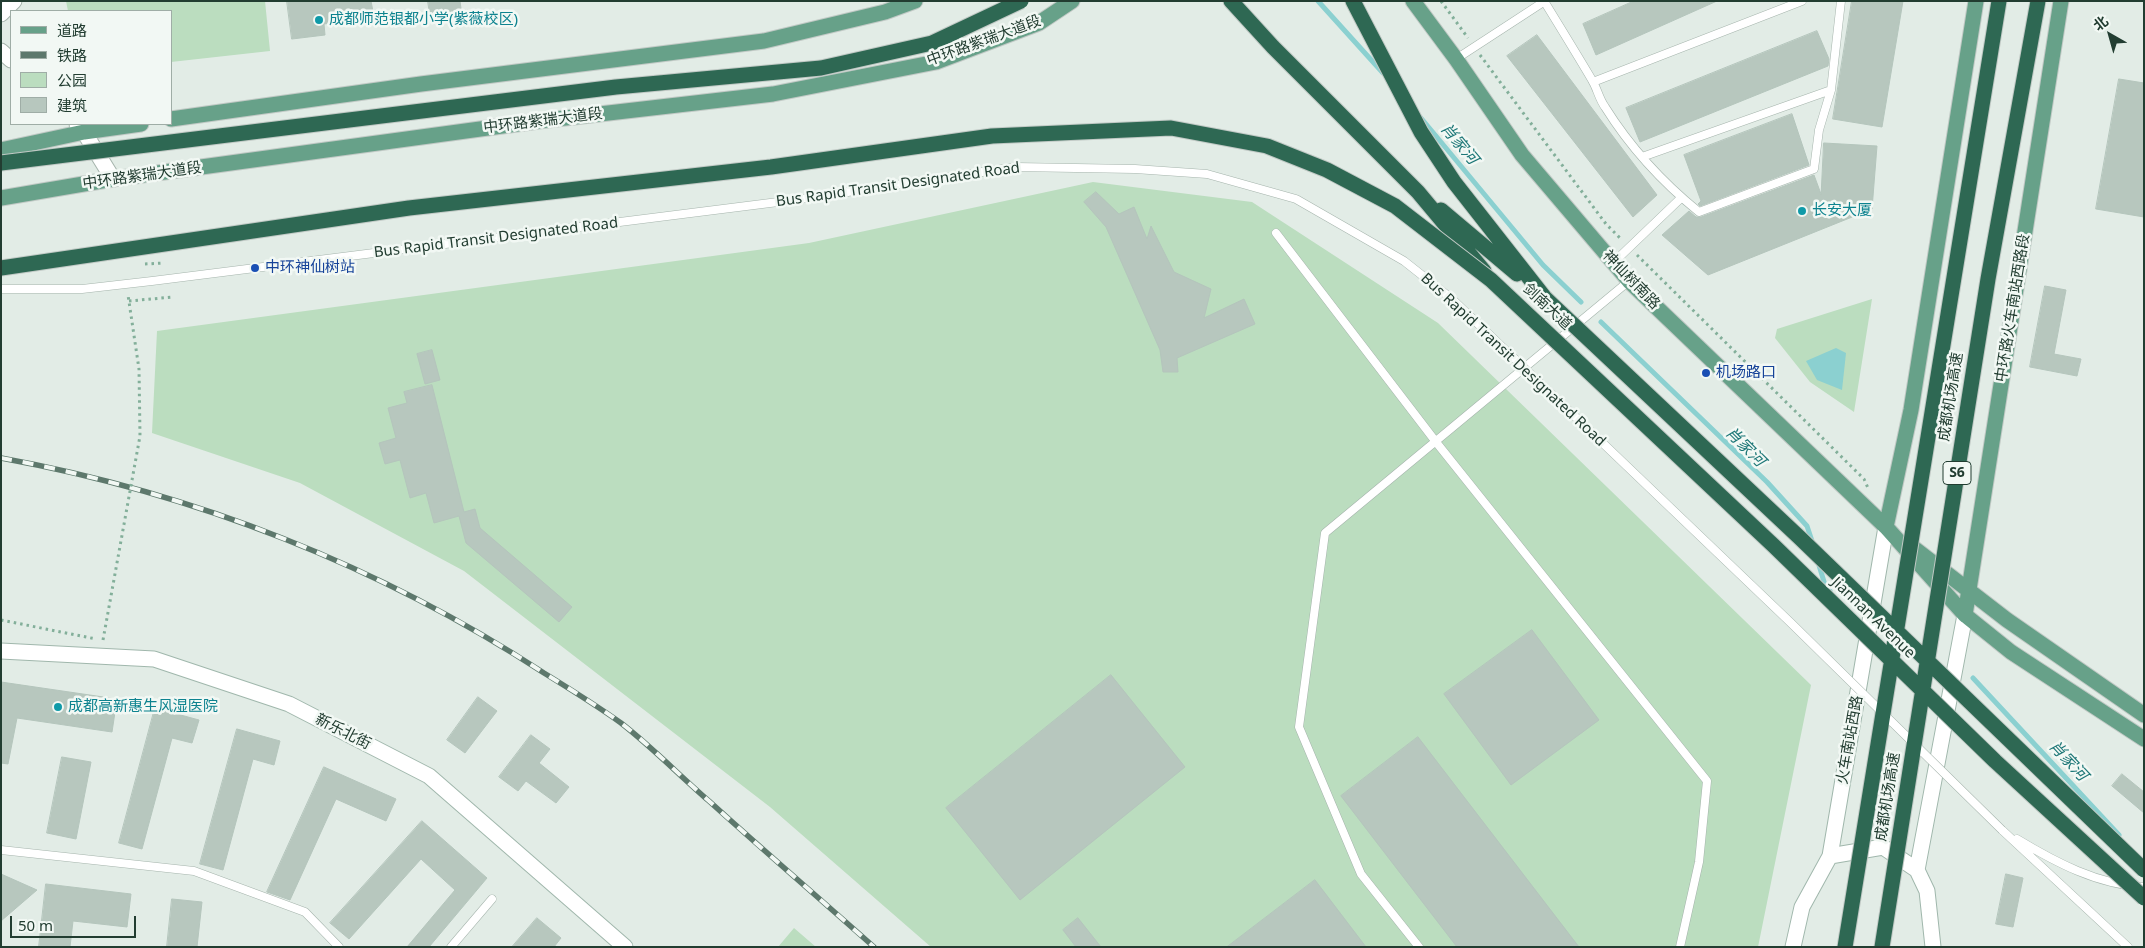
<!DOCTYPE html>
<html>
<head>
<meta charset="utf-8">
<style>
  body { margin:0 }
  #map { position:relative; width:2145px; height:948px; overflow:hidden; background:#e2ece6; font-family:"Noto Sans","Noto Sans SC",sans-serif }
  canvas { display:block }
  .frame { position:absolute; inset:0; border:2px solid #223d31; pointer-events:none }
  .legend { position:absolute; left:10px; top:10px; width:162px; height:115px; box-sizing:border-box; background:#f2f8f4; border:1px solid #9fada6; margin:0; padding:6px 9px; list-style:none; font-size:15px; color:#223d31 }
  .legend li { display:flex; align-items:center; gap:10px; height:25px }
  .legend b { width:25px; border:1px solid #9fada6 }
  .north { position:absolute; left:2085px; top:10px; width:50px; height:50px; -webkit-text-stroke:4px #f2f8f4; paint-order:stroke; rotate:322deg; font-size:14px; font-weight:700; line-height:20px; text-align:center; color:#223d31 }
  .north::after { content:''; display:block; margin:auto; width:18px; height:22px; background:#223d31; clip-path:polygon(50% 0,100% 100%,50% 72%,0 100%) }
  .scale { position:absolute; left:10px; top:916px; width:126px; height:22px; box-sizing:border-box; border:2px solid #223d31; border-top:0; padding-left:6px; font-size:15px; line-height:18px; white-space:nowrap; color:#223d31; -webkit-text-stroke:4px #f2f8f4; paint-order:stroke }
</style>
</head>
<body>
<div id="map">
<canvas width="2145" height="948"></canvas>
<div class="frame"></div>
<ul class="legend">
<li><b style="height:6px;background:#67a189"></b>道路</li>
<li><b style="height:6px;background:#5d786c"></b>铁路</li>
<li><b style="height:14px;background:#bbddbf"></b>公园</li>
<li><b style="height:14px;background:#b7c7be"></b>建筑</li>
</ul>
<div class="north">北</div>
<div class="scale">50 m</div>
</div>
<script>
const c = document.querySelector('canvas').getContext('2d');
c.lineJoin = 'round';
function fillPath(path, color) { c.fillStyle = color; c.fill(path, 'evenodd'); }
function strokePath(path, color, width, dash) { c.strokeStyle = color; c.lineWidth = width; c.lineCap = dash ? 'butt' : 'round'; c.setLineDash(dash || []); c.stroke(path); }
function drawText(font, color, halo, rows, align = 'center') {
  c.font = font + ' "Noto Sans","Noto Sans SC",sans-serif'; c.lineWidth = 5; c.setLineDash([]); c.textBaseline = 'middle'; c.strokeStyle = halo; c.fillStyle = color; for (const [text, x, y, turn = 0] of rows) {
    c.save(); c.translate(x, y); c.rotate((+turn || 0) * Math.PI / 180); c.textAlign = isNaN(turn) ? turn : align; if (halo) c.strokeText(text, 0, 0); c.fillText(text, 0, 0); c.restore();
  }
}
fillPath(new Path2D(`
  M66,1H265L270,51L171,62V11H68Z
  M1093,182L1252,202L1438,323L1811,685L1758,947H931L770,807L464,571L300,483L152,433L157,331L809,243Z
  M1872,299L1854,412L1810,382L1775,338L1777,329Z
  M794,928L816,947H778Z`), '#bbddbf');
fillPath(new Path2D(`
  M1836,348L1846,353L1842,390L1817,380L1806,361Z`), '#8bd0d0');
strokePath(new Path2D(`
  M1318,1L1383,73
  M1421,118L1543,265L1581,302
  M1601,322L1767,482L1807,526L1813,544
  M1818,562L1825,585L1830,591
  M1973,678L2119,835`), '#8bd0d0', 5);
const building = new Path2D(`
  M287,1H371L374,17L324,24L325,35L292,39Z
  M428,1H460L462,16L431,21Z
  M1634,1H1717L1596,55L1583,24Z
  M1852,1H1903L1882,127L1833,119Z
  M1817,31L1829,59L1828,66L1640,142L1626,108Z
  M1537,35L1657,195L1633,217L1507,56Z
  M2119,79L2144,83V217L2096,209Z
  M1792,114L1809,165L1700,206L1698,204L1701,201L1684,155Z
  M1824,143L1877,146L1872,209L1708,275L1662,235L1689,211L1696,217H1701L1814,175L1821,194Z
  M1096,192L1119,214L1134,207L1147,239L1151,226L1174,272L1211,289L1204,318L1244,299L1255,324L1177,358L1178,372H1163L1160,350L1106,227L1084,202Z
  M2045,286L2066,290L2054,354L2081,359L2077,376L2030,367Z
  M432,350L440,380L425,384L417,354Z
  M432,385L464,512L475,509L480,528L572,607L559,622L466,543L459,516L434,523L426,493L410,498L400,460L385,464L379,443L396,438L388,408L407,403L404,392Z
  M1532,630L1599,720L1511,785L1444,694Z
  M1111,675L1185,767L1020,900L946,808Z
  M1,682L117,699L112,732L17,718L8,764L1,763Z
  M478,697L497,711L465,753L447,740Z
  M155,708L199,720L192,743L172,738L142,849L119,843Z
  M237,729L280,741L274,765L253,759L223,870L200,864Z
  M531,735L550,749L539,763L569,787L556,803L526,781L518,791L499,777Z
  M1418,737L1579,947H1457L1341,796Z
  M62,757L91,762L76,839L47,833Z
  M324,767L396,799L386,821L336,799L290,900L267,892Z
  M2122,774L2144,792V813L2112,786Z
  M422,821L487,878L429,947H407L455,890L421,859L349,939L330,923Z
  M1,874L37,890L1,921Z
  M2006,874L2023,878L2013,927L1996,924Z
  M1315,880L1366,947H1227Z
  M46,884L131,894L127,927L73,921L70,947H39Z
  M172,899L202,902L197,947H167Z
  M537,918L561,938L554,947H512Z
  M1078,918L1101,947H1076L1063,930Z`);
fillPath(building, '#b7c7be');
strokePath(building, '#b4c5bc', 1);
const lane = new Path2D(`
  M1544,1C1560,27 1576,53 1592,80C1597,88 1599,99 1605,107C1630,147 1662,182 1699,212L1814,169L1819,130L1831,90L1841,1
  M1456,59L1545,1
  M1593,82L1802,1
  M1642,157L1831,90
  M1276,233L1436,442L1707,781L1699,862L1680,947
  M1613,263L1681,198
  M2002,830L2128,947
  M2017,839C2055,862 2098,885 2144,887
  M1,850L194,871L305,912L339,947
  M451,947L492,899
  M1419,947L1361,874L1299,727L1325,533L1629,281`);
const street = new Path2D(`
  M1,14L14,1
  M1,51L11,60
  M77,124L84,132L113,179`);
const secondary = new Path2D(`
  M1,651L154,659L289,704L429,776L625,947
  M1830,856L1883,847L1917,870
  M1793,947L1802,907L1830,856L1886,527
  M1933,947L1927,891L1917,870L1965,615`);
const primary = new Path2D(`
  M1413,1L1456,59L1522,155L1629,281L1886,527L1965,615L2011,652L2144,739
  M171,119L421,84L764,41L885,12L915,1
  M1,150L84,132L141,124
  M1,198L113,179L539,121L773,94L936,62L1039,23L1072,1
  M1886,527L1911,410L1976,1
  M1915,549L2007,620L2144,715
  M1965,615L2061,1`);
const highway = new Path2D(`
  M1231,1L1273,47L1418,192L1484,271
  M1353,1L1421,132L1454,182L1545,298
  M1441,210L1517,274`);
strokePath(lane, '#a5b4ac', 9);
strokePath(street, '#a5b4ac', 17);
strokePath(secondary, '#a0b7ac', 17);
strokePath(primary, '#c1c9c5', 17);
strokePath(highway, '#c1c9c5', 17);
strokePath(new Path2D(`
  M1441,1L1468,38
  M1480,55L1606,224L1622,240
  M1637,255L1864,479L1868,488
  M145,264L163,263
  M129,301L173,297
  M1,620L96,639`), '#83af9a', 3, [2.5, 4]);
strokePath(lane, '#fff', 8);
strokePath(street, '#fff', 15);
strokePath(secondary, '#fff', 15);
strokePath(primary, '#67a189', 15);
strokePath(highway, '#2e6853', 15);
const rail = new Path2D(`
  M1,458C194,493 380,566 544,673C570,689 596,705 621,723C652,747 680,776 709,801C763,850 819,898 874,947`);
strokePath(rail, '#5d786c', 5.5);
strokePath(rail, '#f2f8f4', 4, [11]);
const laneBridge = new Path2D(`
  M1,289H82L152,281L794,200L1016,167L1135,169L1207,174L1296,199L1404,261L1452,299L1791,623L2002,830`);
const highwayBridge = new Path2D(`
  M1,163L616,87L821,68L932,43L1021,1
  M1,268L409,208L771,167L992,136L1171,128L1267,146L1327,170L1395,206L1491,280L1774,546L1995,761L2144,898
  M1545,298L1800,538L2144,870
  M1845,947L1999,1
  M1882,947L1988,279L2038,1`);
strokePath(laneBridge, '#a5b4ac', 9, []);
strokePath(highwayBridge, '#c1c9c5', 17, []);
strokePath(new Path2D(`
  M103,640L140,436L139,369L128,295`), '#83af9a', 3, [2.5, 4]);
strokePath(laneBridge, '#fff', 8);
strokePath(highwayBridge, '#2e6853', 15);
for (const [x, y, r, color] of [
  [319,20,5,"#0f9aa8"],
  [1802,211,5,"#0f9aa8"],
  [255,268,5,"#1a4fb4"],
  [1706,373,5,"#1a4fb4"],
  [58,707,5,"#0f9aa8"]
]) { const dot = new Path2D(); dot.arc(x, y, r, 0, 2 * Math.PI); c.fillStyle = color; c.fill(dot); strokePath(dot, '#f2f8f4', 2); }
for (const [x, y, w] of [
  [1957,473,28]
]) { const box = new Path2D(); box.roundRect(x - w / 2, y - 11.5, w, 23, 4); c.fillStyle = '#f2f8f4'; c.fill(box); strokePath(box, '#223d31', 1); }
drawText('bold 14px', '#223d31', null, [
  ["S6",1957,473]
]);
drawText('15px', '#0d838f', '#f2f8f4', [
  ["成都师范银都小学(紫薇校区)",329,20],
  ["长安大厦",1812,211],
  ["成都高新惠生风湿医院",68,707]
], 'left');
drawText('15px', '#223d31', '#f2f8f4', [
  ["中环路紫瑞大道段",984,41,-20],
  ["中环路紫瑞大道段",543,121,-7],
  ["中环路紫瑞大道段",142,176,-8],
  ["Bus Rapid Transit Designated Road",898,185,-8],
  ["Bus Rapid Transit Designated Road",496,238,-7],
  ["神仙树南路",1631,280,46],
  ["剑南大道",1547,307,43],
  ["中环路火车南站西路段",2013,308,-81],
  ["Bus Rapid Transit Designated Road",1513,360,43],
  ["成都机场高速",1951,397,-81],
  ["Jiannan Avenue",1873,618,44],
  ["新乐北街",343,732,27],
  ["火车南站西路",1850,740,-80],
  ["成都机场高速",1888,797,-81]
]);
drawText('15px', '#164399', '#f2f8f4', [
  ["中环神仙树站",265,268],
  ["机场路口",1716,373]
], 'left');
drawText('italic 16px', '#1d7777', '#f2f8f4', [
  ["肖家河",1459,144,50],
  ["肖家河",1745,447,45],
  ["肖家河",2068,761,47]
]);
</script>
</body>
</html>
